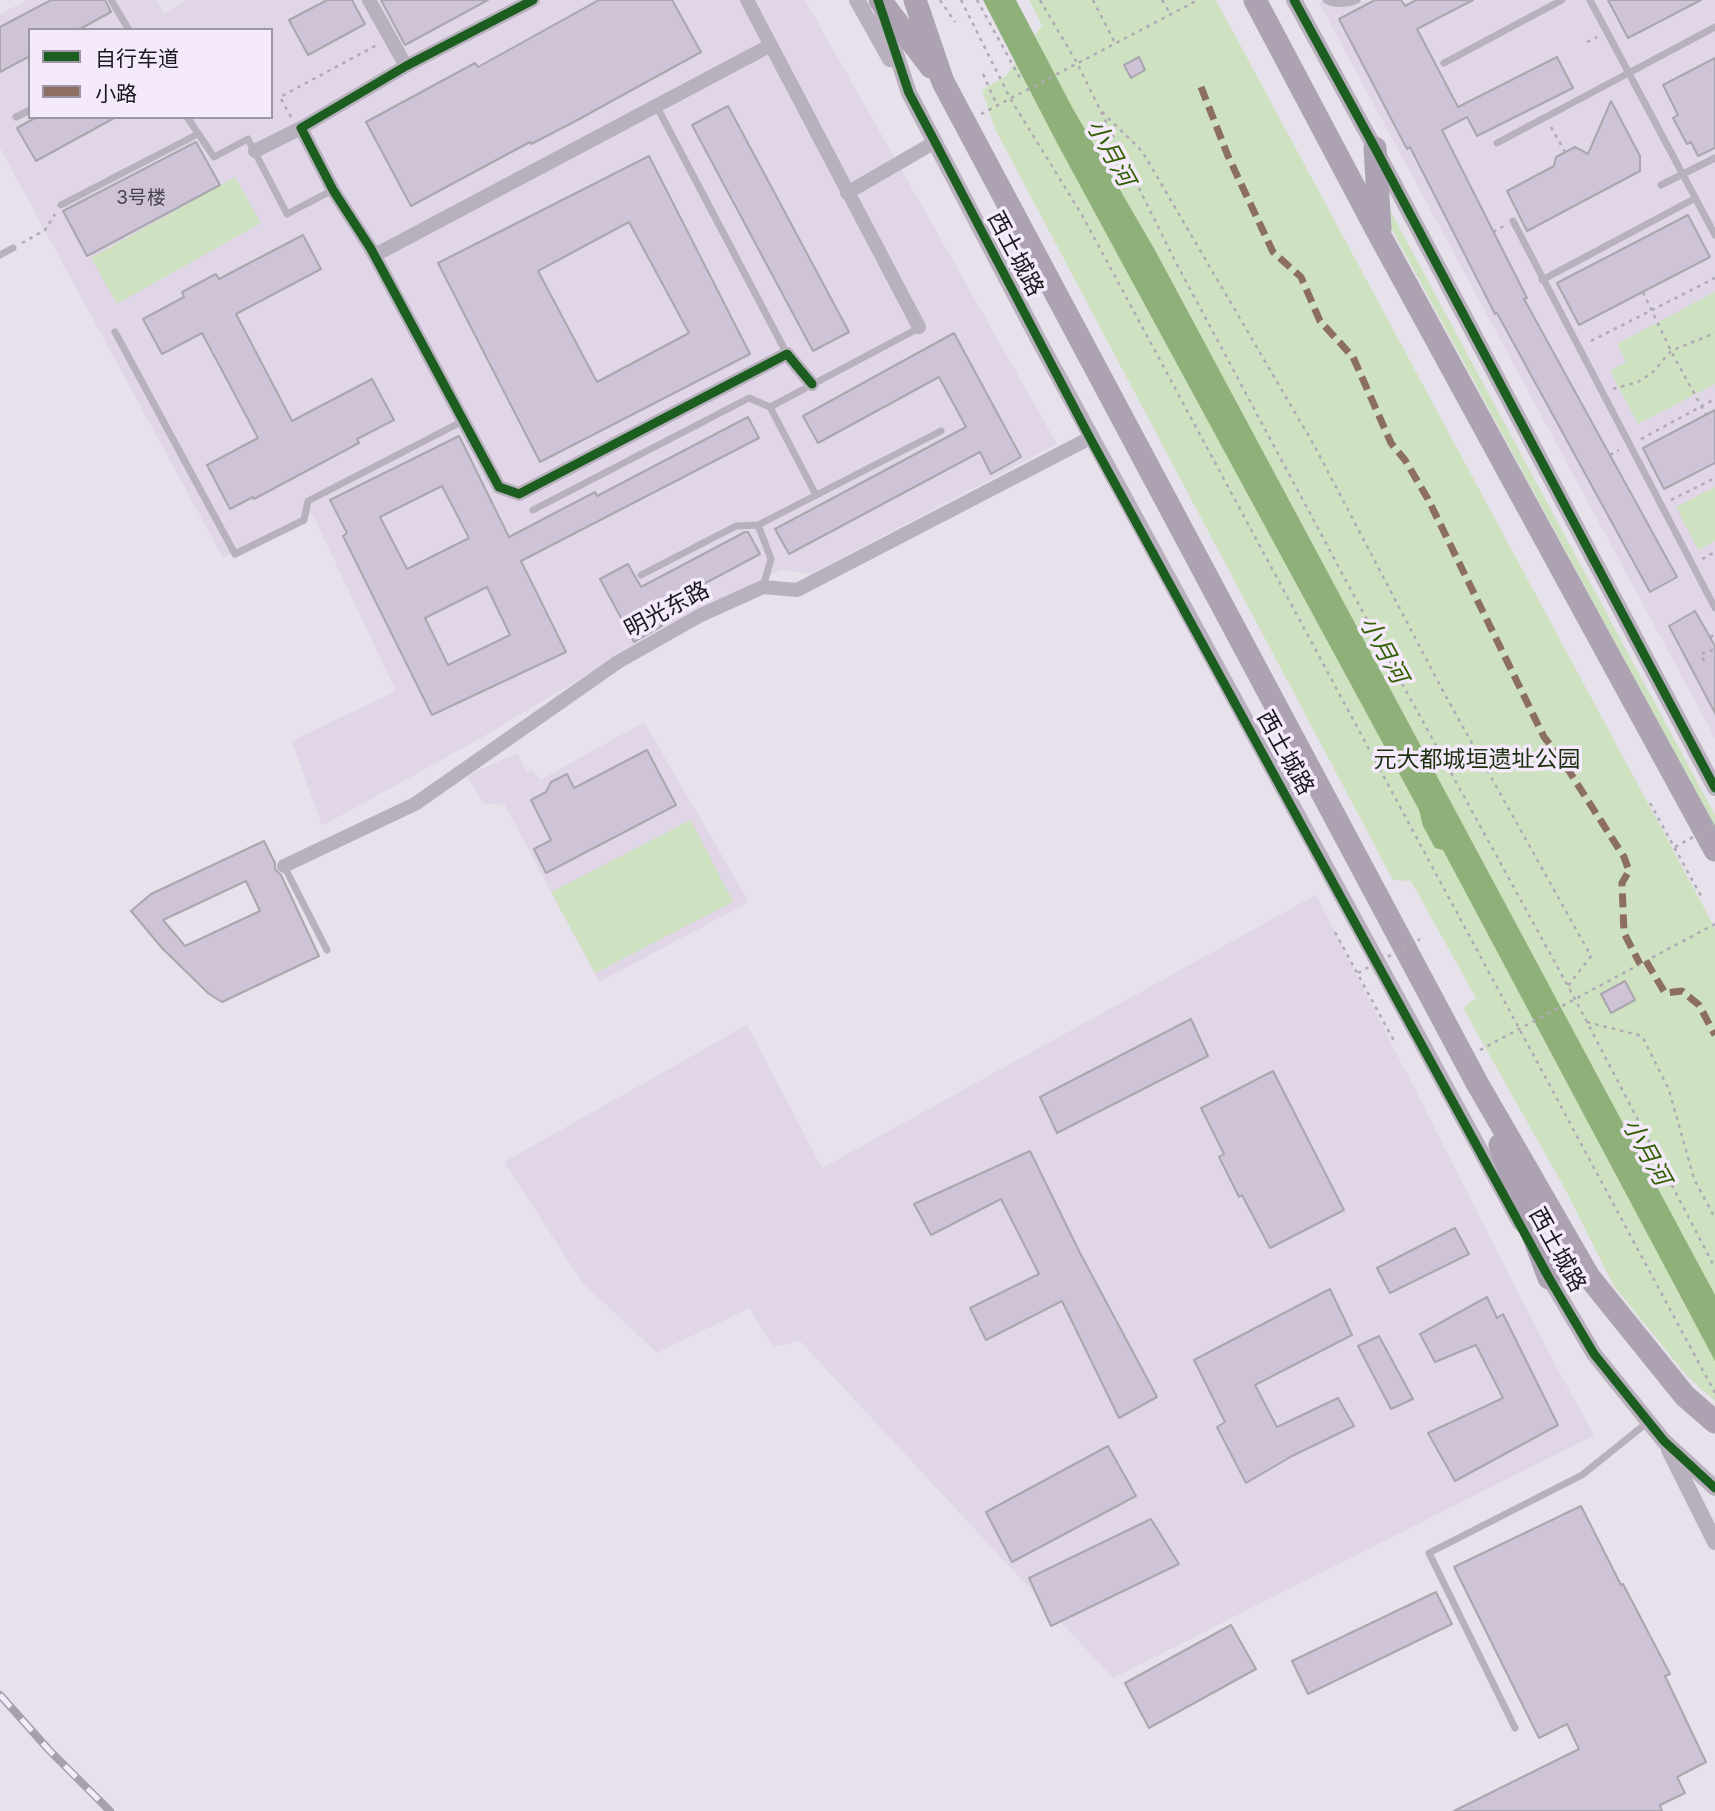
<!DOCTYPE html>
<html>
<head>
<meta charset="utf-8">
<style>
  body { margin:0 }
  #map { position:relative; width:1715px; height:1811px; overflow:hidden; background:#e6e1ea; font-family:Inter,"Noto Sans SC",sans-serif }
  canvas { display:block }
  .legend { position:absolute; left:28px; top:28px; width:245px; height:91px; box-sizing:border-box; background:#f4eafb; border:2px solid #9d96a3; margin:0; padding:9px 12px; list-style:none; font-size:21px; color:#1b181e }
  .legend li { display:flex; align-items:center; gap:14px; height:35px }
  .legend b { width:35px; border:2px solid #9d96a3 }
</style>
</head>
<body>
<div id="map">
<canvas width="1715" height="1811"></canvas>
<ul class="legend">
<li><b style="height:9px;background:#1b5e20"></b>自行车道</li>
<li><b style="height:9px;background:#8d6e63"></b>小路</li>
</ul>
</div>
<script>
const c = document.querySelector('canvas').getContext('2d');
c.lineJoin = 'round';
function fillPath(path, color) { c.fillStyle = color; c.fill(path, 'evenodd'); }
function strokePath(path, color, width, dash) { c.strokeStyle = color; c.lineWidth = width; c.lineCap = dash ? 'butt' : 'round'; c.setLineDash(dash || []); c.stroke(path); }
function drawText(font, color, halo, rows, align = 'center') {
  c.font = font + ' Inter,"Noto Sans SC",sans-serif'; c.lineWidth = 7; c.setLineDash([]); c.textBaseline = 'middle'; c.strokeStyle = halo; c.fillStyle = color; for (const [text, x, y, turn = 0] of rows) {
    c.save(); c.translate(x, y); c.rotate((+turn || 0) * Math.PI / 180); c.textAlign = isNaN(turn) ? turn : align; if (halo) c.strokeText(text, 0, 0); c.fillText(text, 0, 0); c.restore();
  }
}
fillPath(new Path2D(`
  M28,0H156L164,13L187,0H805L1057,444L811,574L781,570L703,610L613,659L479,739L322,826L292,741L396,691L312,513L223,558L0,148V14ZM30,30H271V117H30Z
  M1715,0V738L1318,1Z
  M644,722L749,902L599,982L505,805L483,803L467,776L517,753L527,772L532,769L540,780Z
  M1316,895L1552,1359L1594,1435L1113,1678L800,1341L773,1347L749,1308L657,1353L582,1282L504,1162L747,1025L822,1168Z`), '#e0d6e7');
fillPath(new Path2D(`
  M1029,0H1216L1715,928V1401L1687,1376L1614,1286L1565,1189L1463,1008L1476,998L1411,881L1393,880L995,129L982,90L1006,76L1042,25Z
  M235,177L261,223L117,304L91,258Z
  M1383,197L1715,815V828L1383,213Z
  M1715,292V384L1638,424L1610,371L1626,362L1617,344Z
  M1715,487V541L1698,550L1676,507Z
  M691,820L733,902L595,973L551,892Z`), '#cee2c2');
fillPath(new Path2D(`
  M983,0H1016L1072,107L1156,252L1715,1295V1361L1443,850L1435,848L1423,826L1419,810L1057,143Z`), '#90b079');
const building = new Path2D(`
  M51,0H105L111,12L78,30H30V56L0,72V27Z
  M327,0H352L365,24L308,55L289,20Z
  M381,0H488L405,45Z
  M599,0H672L701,52L572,123L531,144L530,142L411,206L366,122L475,63L478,67Z
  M1375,0H1401L1405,6L1416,0H1473L1417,29L1458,107L1557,57L1573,88L1477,136L1467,117L1442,130L1527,298L1524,299L1677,577L1650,592L1497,313L1495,314L1410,147L1407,149L1339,19Z
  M1608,0H1701L1628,38Z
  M1139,57L1145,70L1131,78L1124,65Z
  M1715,58V148L1698,156L1691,142L1687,144L1673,118L1678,115L1663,85Z
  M1611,101L1640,156V171L1527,231L1507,191L1554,166L1556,157L1575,147L1588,154Z
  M728,106L849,332L813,351L692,125Z
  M37,117H116L36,161L17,128Z
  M196,142L220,185L87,256L63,211Z
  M649,156L750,354L540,462L438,263ZM629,222L689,333L597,382L538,271Z
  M1688,215L1710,257L1579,325L1557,283Z
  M303,235L321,269L236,314L292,421L372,379L394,420L357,439L359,443L254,499L253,497L230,509L207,465L258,438L202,333L162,354L143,319L184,297L182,292L216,274L219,279Z
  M954,333L1021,457L991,474L980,452L789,554L775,529L966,427L939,377L818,443L803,416Z
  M1715,410V463L1664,489L1643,448Z
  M748,417L759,438L521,561L566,652L432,715L343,536L347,533L330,500L459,436L509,537L595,492L597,496ZM442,486L469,538L407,569L380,517ZM487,587L510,635L448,665L425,618Z
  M745,532H748L760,554L653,611L662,626L634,642L600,579L628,564L641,587Z
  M1695,611L1715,646V713L1669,626Z
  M647,750L676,805L546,873L534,849L551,840L531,800L546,792L551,782L567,774L574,788Z
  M264,841L275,863V869L281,875L319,956L222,1002L209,994L162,948L131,911L151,894ZM246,881L260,911L185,946L163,920Z
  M1625,981L1635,1000L1611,1013L1601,994Z
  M1191,1019L1208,1056L1057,1133L1040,1097Z
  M1273,1071L1344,1210L1270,1248L1242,1195L1239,1197L1219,1157L1224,1154L1201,1108Z
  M1030,1151L1080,1253L1157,1397L1119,1418L1062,1301L986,1340L970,1308L1039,1274L1001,1199L931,1235L914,1204Z
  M1455,1228L1469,1254L1390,1293L1377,1268Z
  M1330,1289L1352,1335L1255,1385L1277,1427L1338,1398L1354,1426L1292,1456L1246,1483L1217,1427L1225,1422L1194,1360Z
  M1487,1297L1497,1318L1503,1314L1558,1425L1455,1481L1428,1433L1503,1398L1476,1345L1435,1362L1420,1334Z
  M1379,1336L1413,1399L1391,1409L1358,1346Z
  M1108,1446L1136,1496L1012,1562L986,1512Z
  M1581,1506L1621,1585L1623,1584L1670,1674L1665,1676L1706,1762L1677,1777L1685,1793L1660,1805L1662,1811H1454L1579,1749L1567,1724L1539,1738L1454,1567Z
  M1151,1519L1179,1564L1051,1626L1029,1578Z
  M1436,1592L1452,1624L1308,1694L1292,1661Z
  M1231,1625L1256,1669L1149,1728L1125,1683Z`);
fillPath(building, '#cfc3d7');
strokePath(building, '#aaa6ad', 2);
strokePath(new Path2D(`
  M940,0L955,22
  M961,0L1010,98L1082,215L1715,1393
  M977,0L1020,78
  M1040,0L1077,63L1174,259L1359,605L1575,999L1715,1268
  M1093,0L1116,45
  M1162,0L1171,15
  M1587,42L1597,37
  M983,74L997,105
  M1102,112L1142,151L1314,445L1444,693L1591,956L1568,986
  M981,114L1198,0
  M291,117L280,97L377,45
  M1551,127L1565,152
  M1493,232L1504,226
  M22,243L45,230L55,214
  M1643,292L1671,351L1706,415
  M1591,341L1715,278
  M1613,389L1638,382L1653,372L1671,351L1715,333
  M1641,439L1715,399
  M1610,455L1619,450
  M1671,500L1715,478
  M1702,559L1715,552
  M1710,637L1715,635
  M1704,661L1701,654L1715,649
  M1650,803L1701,896
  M1335,932L1394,1041
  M1587,1022L1642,1036L1669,1090L1694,1179L1715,1218
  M1480,1050L1715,924`), '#afaab3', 2.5, [3.5, 5]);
strokePath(new Path2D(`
  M111,0L129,30
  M1326,0C1334,5 1348,4 1357,0
  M1590,0L1715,235
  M1444,63L1562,0
  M657,107L787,354
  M16,117L30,110
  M187,117L214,157L248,139L287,214L333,190
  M1497,143L1715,27
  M1661,185L1715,158
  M61,205L198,134
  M1513,221L1715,608
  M0,255L13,248
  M1542,280L1694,199
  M115,332L235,554L304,520L308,501L463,421
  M770,407L919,328
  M533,510L749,398L770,407L816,495
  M641,575L736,526L758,525
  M763,587L771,559L758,525L941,431
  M284,866L327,950
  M1515,1728L1429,1553L1582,1475L1648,1422`), '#b8b1bd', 7);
strokePath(new Path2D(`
  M369,0L406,66
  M533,0L406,66L301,128L333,190L371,249L499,487L519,494L787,354L812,384
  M747,0L919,327
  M255,151L301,128
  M847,193L935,142
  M375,255L771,45
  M284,866L415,804L618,662L701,615L763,587L797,590L1090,438`), '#b8b1bd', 14);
strokePath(new Path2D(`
  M857,0L890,59
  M1294,0L1375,148L1715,788
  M881,8L909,93L1038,339L1520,1223
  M1545,1271L1594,1354L1664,1441L1715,1488
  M1669,1450L1715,1542`), '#b8b1bd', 16);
strokePath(new Path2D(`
  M880,0L931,67
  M915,0L943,82L1477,1083L1589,1277L1685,1396L1715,1422
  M1255,0L1380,236L1715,850
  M1375,148L1380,229
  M1500,1145L1549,1278`), '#aca2b2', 23);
const rail = new Path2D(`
  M0,1695L49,1750L110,1811`);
strokePath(rail, '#a5a0aa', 8);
strokePath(rail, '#f4eafb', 5, [16]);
strokePath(new Path2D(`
  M1675,847L1715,825
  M1358,973L1420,939`), '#afaab3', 2.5, [3.5, 5]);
strokePath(new Path2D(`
  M1201,87L1228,156L1273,252L1301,277L1320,321L1353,357L1391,443L1405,460L1428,499L1544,737L1560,757L1624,857L1629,871L1622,883L1624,933L1640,964
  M1646,961L1665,993L1682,991L1699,1005L1715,1035`), '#8d6e63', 7, [14, 7]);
strokePath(new Path2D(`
  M533,0L406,66L301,128L333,190L371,249L499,487L519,494L787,354L812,384
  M878,0L909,93L935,142L1090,438L1549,1278L1594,1354L1664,1441L1715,1488
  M1294,0L1375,148L1715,788`), '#1b5e20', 9);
drawText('19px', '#48434c', null, [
  ["3号楼",141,198]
]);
drawText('23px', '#1b181e', '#f4eafb', [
  ["西土城路",1015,254,62],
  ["明光东路",667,610,-28],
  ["西土城路",1285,753,61],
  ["西土城路",1557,1250,61]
]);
drawText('23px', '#1d300e', '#f4eafb', [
  ["元大都城垣遗址公园",1477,760]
]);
drawText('italic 24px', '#325f02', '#f4eafb', [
  ["小月河",1110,153,61],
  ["小月河",1383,650,61],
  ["小月河",1646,1152,61]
]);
</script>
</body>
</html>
